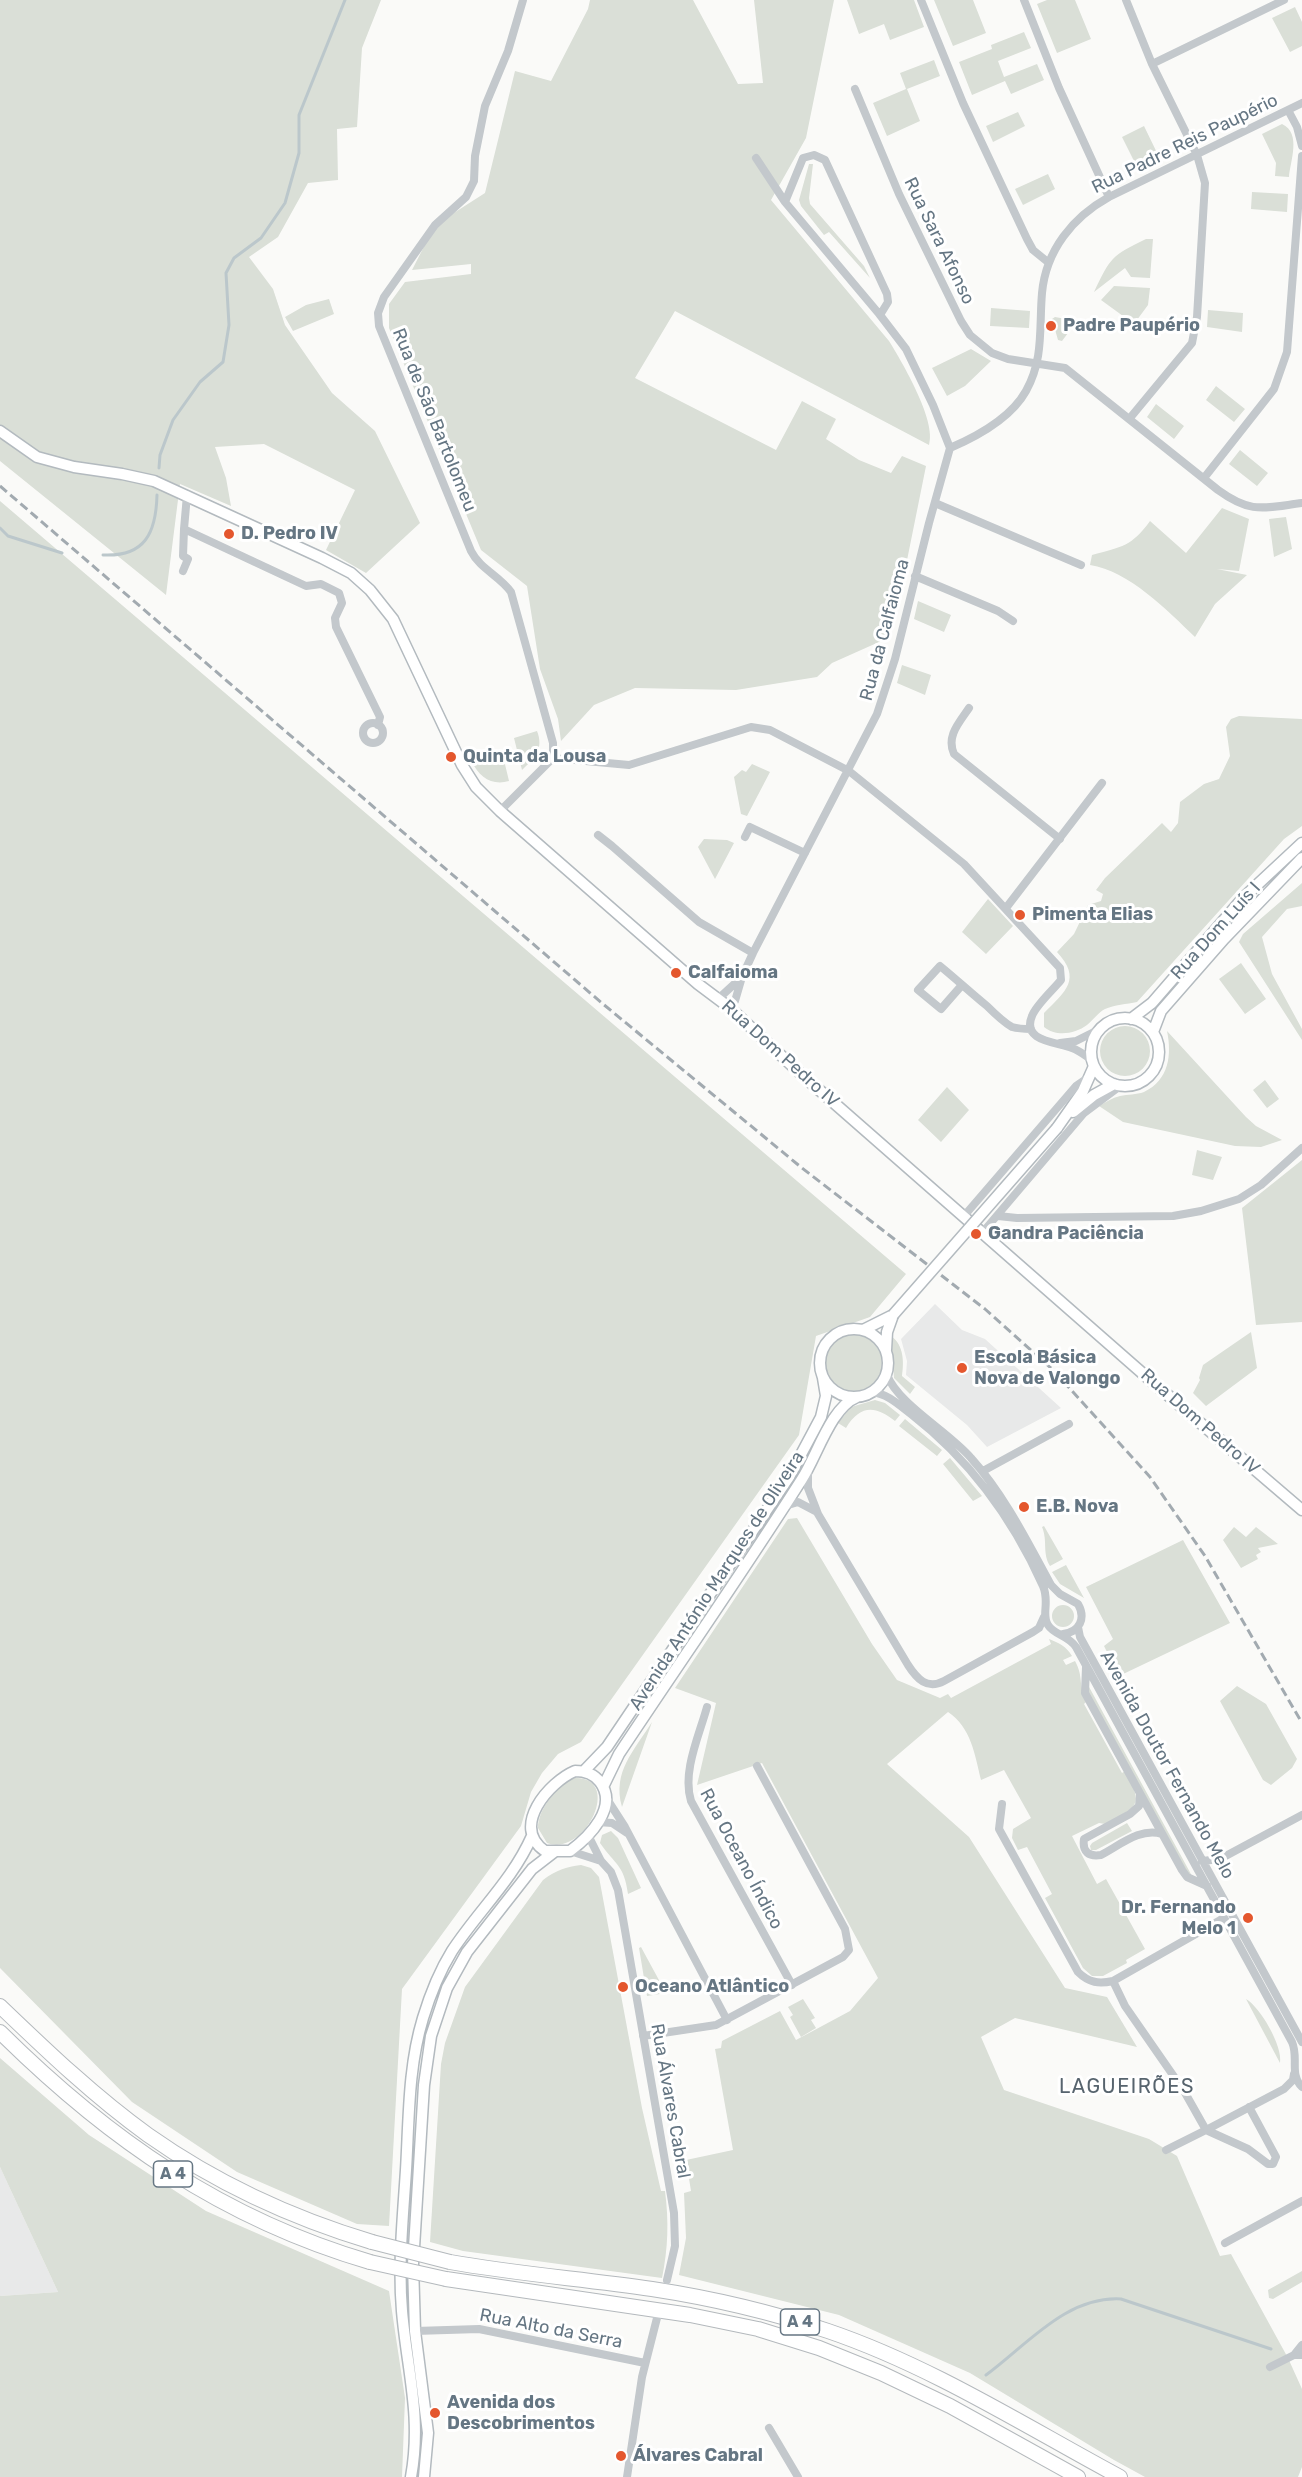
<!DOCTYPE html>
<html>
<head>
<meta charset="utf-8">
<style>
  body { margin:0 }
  canvas { display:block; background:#fafaf8 }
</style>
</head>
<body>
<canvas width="1302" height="2477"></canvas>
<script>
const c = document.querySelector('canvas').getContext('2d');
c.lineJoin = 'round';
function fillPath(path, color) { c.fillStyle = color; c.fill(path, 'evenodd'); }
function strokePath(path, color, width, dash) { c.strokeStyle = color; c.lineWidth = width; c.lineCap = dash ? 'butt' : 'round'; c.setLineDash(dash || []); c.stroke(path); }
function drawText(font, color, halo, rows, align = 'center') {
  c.font = font + ' Rubik,sans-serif'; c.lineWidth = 6; c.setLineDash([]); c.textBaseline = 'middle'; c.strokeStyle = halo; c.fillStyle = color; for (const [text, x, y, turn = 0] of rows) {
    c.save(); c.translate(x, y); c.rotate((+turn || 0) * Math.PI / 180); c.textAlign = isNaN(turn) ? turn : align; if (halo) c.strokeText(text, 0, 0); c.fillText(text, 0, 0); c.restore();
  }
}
fillPath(new Path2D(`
  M935,1304L962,1330L985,1339L1061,1408L987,1447L967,1425L906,1375L907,1361L901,1339Z
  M0,2167L58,2292L0,2296Z`), '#e8e9e9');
fillPath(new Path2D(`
  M0,0H381L362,48L357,127L337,129L338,180L308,183L278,237L249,257L273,289L285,325L332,393L375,431L420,523L366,573L326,550L355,490L264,444L215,447L226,478L231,506L180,484L166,595L0,461Z
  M590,0H693L738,84L763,83L754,0H834L806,138L771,200L889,341C902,362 937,421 929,445L675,311L635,378L776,450L802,401L836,419L826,439L859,460L891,473L902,456L926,466L899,600L888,638L832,663L817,677L736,690L635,688L594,705L561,741L558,719L540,669L527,586L481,550L389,328V304L405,282L471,274V264L412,270L435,225L485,193L515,71L551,81L588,9Z
  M847,0H914L924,27L890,40L884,24L859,34Z
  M934,0H973L986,33L953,46Z
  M1047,0H1075L1091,39L1057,53L1037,4Z
  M1295,7L1302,22V46L1290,52L1272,18Z
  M1024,32L1031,48L998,61L1004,77L1037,64L1044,80L1011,94L1005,81L972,95L959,62L992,49L991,45Z
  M934,60L940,76L907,89L920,121L887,136L873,103L906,89L900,73Z
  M1018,112L1025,126L993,142L986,126Z
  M1282,124C1302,133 1290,162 1289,177L1275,176L1276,163L1262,134Z
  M1144,126L1160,159L1138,169L1122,137Z
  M809,164H813L809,198L810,204L864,266L870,278L829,232L824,235L801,206L799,200Z
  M1048,174L1055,189L1023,205L1015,189Z
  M1252,192L1288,194L1287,212L1251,209Z
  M1146,239H1153L1150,278L1131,277L1125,268L1094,292C1111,257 1111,256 1146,239Z
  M1114,286L1150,288L1148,305L1134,324L1101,300Z
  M329,299L334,314L293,331L285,317L306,305Z
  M991,308L1030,311L1029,328L990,326Z
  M1208,310L1243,313L1242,332L1207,327Z
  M1055,317L1077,321L1062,341L1058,340L1052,319Z
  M971,349L991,361L965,386L947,396L932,368Z
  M1216,386L1245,409L1234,422L1206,400Z
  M1156,404L1184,426L1174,439L1147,417Z
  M1240,450L1268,473L1257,486L1229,464Z
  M0,501L906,1274L870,1317L816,1336L799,1435L581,1742L558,1754L542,1773L531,1792L521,1826L402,1989L389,2226L357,2224L237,2172L132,2102L0,1968Z
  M1222,508L1249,519L1239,571L1217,569L1247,575L1215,604L1195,637C1167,610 1129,571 1090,565L1092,555C1122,547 1132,546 1150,521L1186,553Z
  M1286,517L1292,549L1274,557L1269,519Z
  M918,601L951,615L944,632L914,619Z
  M902,665L931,675L925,695L897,683Z
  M1239,716L1302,719V826L1284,839L1137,1002C1127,1004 1114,1005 1105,1009C1099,1012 1093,1020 1087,1025C1075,1034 1056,1037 1044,1027V1013C1066,991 1082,979 1057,952L1074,934L1088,905L1101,901L1103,894L1096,890L1105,878L1162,823L1171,832L1178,823L1180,802L1204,784L1219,779L1230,756L1226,727L1231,719Z
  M537,731C544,749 535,758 522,770L514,738Z
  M503,756L509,781C492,786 479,777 472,762Z
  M752,764L770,772L747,816L741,814L734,777L742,770L746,772Z
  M704,839L727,840L734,843L715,879L698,847Z
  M1302,883V906L1287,909L1262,937L1272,974L1302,1029V1040L1239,942L1243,934Z
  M988,899L1013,926L986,954L962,932Z
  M1241,963L1266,999L1245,1014L1219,979Z
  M1100 1051a25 25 0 1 1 50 0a25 25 0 1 1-50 0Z
  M1167,1031L1246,1117L1256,1126L1282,1140L1261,1147L1235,1146L1123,1122L1099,1106C1106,1102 1112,1098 1120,1096C1128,1094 1136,1095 1144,1092C1169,1080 1172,1055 1167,1031Z
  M1265,1080L1279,1099L1267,1108L1253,1090Z
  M947,1087L969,1110L941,1142L918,1120Z
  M1197,1150L1222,1157L1213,1180L1192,1175Z
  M1302,1160V1322L1256,1325L1242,1208Z
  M1251,1332L1257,1368L1206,1406L1193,1393L1200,1380L1199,1378L1203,1365Z
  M824 1363a29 29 0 1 1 58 0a29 29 0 1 1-58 0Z
  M891,1336C904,1345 904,1362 902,1376L915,1387L910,1394L894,1378Z
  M875,1400L885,1403L900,1415L895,1421C875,1405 860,1405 846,1428L838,1423L851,1407Z
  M905,1419L942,1450L937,1456L899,1426Z
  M950,1458L982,1496L973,1501L943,1464Z
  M797,1518L872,1644L897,1680L940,1698L948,1694L951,1698L1051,1644L1049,1639C1059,1643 1066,1646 1072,1656L1063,1660L1066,1665L1075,1661C1084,1677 1078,1687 1086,1702L1084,1704L1122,1773L1125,1771C1145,1807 1137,1806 1105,1824L1099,1823L1072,1836L1097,1884L1106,1879L1145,1949L1126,1960L1127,1963L1103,1976H1092L1083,1968L1045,1898L1052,1894L1027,1847L1018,1850L1012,1838L1013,1829L1031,1818L1004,1770L981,1780C975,1755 971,1727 948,1712L887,1764L969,1837L1065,1988L1107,1997L1137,2047L1015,2018L981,2037L1004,2090L1149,2139L1177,2156L1220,2256L1231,2254L1288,2358L1302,2389V2467L1298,2477H1145L1114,2460L970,2373L839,2315L679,2275L686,2238L684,2193L691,2191L686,2160L733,2150L715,2049L721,2048L722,2041L780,2011L796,2040L850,2011L878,1978L762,1763L697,1785L716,1703L675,1688L788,1519Z
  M1044,1526L1063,1559L1050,1566C1042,1553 1048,1541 1042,1527Z
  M1234,1527L1246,1537L1256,1527L1278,1544L1258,1548L1261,1552L1256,1555L1258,1559L1241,1568L1223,1540Z
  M1183,1540L1230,1623L1119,1676L1104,1646L1113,1639L1086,1587Z
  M1066,1565L1084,1598L1060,1584L1052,1572Z
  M1052 1616a11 11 0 1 1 22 0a11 11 0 1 1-22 0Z
  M1088,1685L1192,1876L1187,1873L1088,1692Z
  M1237,1686L1266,1704L1297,1759L1292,1768L1271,1785L1263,1780L1220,1701Z
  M652,1722L622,1807C612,1772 634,1751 652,1722Z
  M575,1778C623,1777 586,1857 547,1843L538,1828C538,1809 558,1784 575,1778Z
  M1127,1823L1132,1831L1096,1850H1091L1090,1846L1092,1843Z
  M611,1831L618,1838L641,1888L628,1894C624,1864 615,1865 600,1843L602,1835Z
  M581,1865L591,1868L599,1877L642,2108L661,2191H665C669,2222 668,2248 662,2278L463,2251L430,2242L441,2064L445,2043L465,1987L543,1880C556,1870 566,1867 581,1865Z
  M641,1947L666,1993L647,1996L639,1948Z
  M803,1999L815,2018L811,2020L816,2028L801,2037L790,2017L793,2015L788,2007Z
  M1246,1999C1260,2007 1283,2046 1280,2063Z
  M0,2058L89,2135L206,2211L389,2291L405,2398L402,2477H0V2296L58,2292L0,2167Z
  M1302,2271V2282L1273,2299L1269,2298L1268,2290Z`), '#dadfd7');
strokePath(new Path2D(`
  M159,468L160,455L173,420L200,382L223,362L229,325L226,273L234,258L261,238L285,203L299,153V115L345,0
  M0,528L8,536L62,553
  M103,555C145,557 156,533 157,495
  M986,2375C1027,2345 1066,2296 1121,2299L1271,2349`), '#bbc7cb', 3);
const secondary = new Path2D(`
  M0,431L37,457L74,467L122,474L154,481L322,558L351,573L370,590L393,619L462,765L476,787L500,811L698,984L730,1008L801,1074L1149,1379L1302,1510
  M1091 1052a34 34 0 1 1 68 0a34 34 0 1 1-68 0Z
  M1131,1019L1152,1003L1243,898L1302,843
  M1153,1032L1161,1011L1224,939L1302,858
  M1073,1112L1094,1095L1114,1084
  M1057,1128L1083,1091L1094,1066
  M820 1363a34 34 0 1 1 68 0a34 34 0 1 1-68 0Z
  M863,1330L893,1315
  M886,1350L887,1332L893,1315
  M575,1771C585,1771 594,1774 600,1782C619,1807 589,1837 570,1851H545C510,1827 549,1782 575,1771Z
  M584,1771L607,1747L789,1477L821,1417L826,1396L823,1378
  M603,1787L619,1754C680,1662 743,1572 802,1479C817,1456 831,1407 857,1397
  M411,2477C422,2416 407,2370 402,2311C398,2264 403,2217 406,2170C409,2120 408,2067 423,2018C430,1995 439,1972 452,1951C478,1911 512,1881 532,1836
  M424,2477L428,2433L415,2331L413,2264L424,2085L431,2036L447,1988L467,1952L532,1869L554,1852`);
const highway = new Path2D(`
  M0,2006C47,2051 95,2097 148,2135C216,2183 292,2218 372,2242
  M0,2032C108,2139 223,2219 370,2262
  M450,2262C517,2274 585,2279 652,2289C711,2298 771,2312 828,2331C931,2366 1025,2426 1120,2477
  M446,2279L690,2315L758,2329L819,2348L881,2373L950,2406L1078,2477`);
strokePath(secondary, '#b3babf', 13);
strokePath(highway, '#b4b9bd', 16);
strokePath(new Path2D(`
  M921,0L963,103L1027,239L1033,250L1049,263
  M1024,0L1059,88L1109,197
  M1126,0L1152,64L1197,155L1205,183L1197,317L1192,343L1130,418
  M1152,64L1284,0
  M855,89L899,194L961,321L970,335L992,353L1008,359L1065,368L1218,490C1251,514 1263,508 1302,503
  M1288,110L1297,127L1302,146
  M756,158L785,202
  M950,448C978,436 1011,418 1026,391C1044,359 1039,328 1042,293C1046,250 1073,217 1109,197L1302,103
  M1204,478L1274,389L1287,352L1302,156
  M187,495L184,529L306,586L321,584L339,593L342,603L335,618L336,627L380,717L378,725
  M935,503L1081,565
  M183,571L188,559L183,556L184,529
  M915,576L998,611L1013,621
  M969,708C959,723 946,736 954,754L1060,839
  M363 733a10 10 0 1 1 20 0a10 10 0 1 1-20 0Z
  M553,758L629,765L751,727L770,730L849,771L964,864L1060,968L1061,980C1053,990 1036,1005 1032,1016C1021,1042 1058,1042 1072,1048C1080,1051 1086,1056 1092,1060
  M500,811L553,758V743L511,592C500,576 480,569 471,551L379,326L378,313L384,297L435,225L466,197L474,181L475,156L485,106L508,51L523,0
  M598,835L612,846L699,922L753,953
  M745,837L750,827L805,853
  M1006,908L1102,783
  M962,985L941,1009L918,990L940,966C956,979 971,993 987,1006C994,1013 1003,1022 1012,1027C1019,1029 1024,1029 1031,1029
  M718,999L742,977
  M730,1008L735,1001L742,977L753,953L877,714L895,659L929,523L950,448L933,405L906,349L880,315L785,202L803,158L814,155L825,160L887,294L888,302L880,315
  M1060,1043L1076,1041L1100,1029
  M964,1216L1076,1086L1089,1077
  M998,1216L1017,1218L1173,1216L1201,1211L1239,1199L1261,1185L1302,1148
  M983,1232L1084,1113L1120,1086
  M887,1375C898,1404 949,1432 971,1458C1005,1496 1027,1541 1051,1585L1060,1594L1078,1604C1086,1618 1080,1632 1063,1634
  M872,1392C888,1394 899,1405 911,1414C969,1459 1013,1519 1043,1586C1050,1602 1041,1615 1048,1625C1054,1635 1068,1635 1076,1647L1292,2042C1299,2058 1289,2074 1302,2087
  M808,1471V1488L818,1514L908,1665C917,1679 927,1690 944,1681L1033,1632L1039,1628L1044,1617
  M983,1471L1069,1424
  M785,1506L798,1502L815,1511
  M1078,1627L1080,1637L1108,1688L1302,2042
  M1086,1667L1085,1693L1182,1870L1187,1877L1207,1886
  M707,1707C699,1736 682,1772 691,1801L792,1985
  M1140,1795L1139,1806L1130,1814L1084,1839C1082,1852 1089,1857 1101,1855C1120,1845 1141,1827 1162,1834
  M607,1799L625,1827L727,2020
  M1002,1804L999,1829L1078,1972C1089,1983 1099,1984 1113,1981L1125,2006L1184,2091L1206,2130L1284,2089L1293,2080L1294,2074
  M598,1822L612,1823L627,1833
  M588,1835L601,1861L611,1872L618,1890L674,2213L675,2246L667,2280
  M570,1851L601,1861
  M1202,1861L1220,1859L1302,1815
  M1113,1981L1224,1918
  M643,2036L716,2025L843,1957L849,1950L845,1929L757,1766
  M1166,2150L1206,2130L1248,2149L1268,2164H1273L1276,2157L1249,2107
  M1225,2243L1302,2201
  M415,2331L479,2329L645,2363
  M1294,2355L1302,2345
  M1270,2367L1294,2355H1302
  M769,2428L798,2477
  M627,2477L642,2377L657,2318`), '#c3c8cc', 8);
strokePath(secondary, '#fff', 10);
strokePath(highway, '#fff', 14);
strokePath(new Path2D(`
  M0,486L603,1004L802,1168L985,1309L1053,1370L1150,1477L1205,1556L1302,1723`), '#a2aab0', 3, [9, 4.5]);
const secondaryBridge = new Path2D(`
  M893,1315L1057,1128`);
const highwayBridge = new Path2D(`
  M372,2242L450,2262
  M370,2262L446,2279`);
strokePath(secondaryBridge, '#b3babf', 13, []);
strokePath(highwayBridge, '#b4b9bd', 16, []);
strokePath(secondaryBridge, '#fff', 10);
strokePath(highwayBridge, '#fff', 14);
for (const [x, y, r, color] of [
  [1051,326,6,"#e4572e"],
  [229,534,6,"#e4572e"],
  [451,757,6,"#e4572e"],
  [1020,915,6,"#e4572e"],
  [676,973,6,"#e4572e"],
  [976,1234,6,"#e4572e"],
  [962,1368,6,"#e4572e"],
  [1024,1507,6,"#e4572e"],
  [1248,1918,6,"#e4572e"],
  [623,1987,6,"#e4572e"],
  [435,2413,6,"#e4572e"],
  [621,2456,6,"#e4572e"]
]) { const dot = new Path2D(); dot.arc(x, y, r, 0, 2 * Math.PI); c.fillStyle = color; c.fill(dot); strokePath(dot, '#fff', 2); }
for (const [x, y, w] of [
  [173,2174,39],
  [800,2322,39]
]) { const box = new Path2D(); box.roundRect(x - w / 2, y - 13, w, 26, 4.5); c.fillStyle = '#fff'; c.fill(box); strokePath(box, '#657683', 1.5); }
drawText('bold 16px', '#657683', null, [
  ["A 4",173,2174],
  ["A 4",800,2322]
]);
drawText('18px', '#657683', '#fff', [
  ["Rua Padre Reis Paupério",1185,144,-26],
  ["Rua Sara Afonso",939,241,64],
  ["Rua de São Bartolomeu",434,420,68],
  ["Rua da Calfaioma",885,630,-75],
  ["Rua Dom Luís I",1216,931,-48],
  ["Rua Dom Pedro IV",780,1054,42],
  ["Rua Dom Pedro IV",1200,1422,41],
  ["Avenida António Marques de Oliveira",717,1581,-57],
  ["Avenida Doutor Fernando Melo",1167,1765,61],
  ["Rua Oceano Índico",741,1859,62],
  ["Rua Álvares Cabral",670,2101,80],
  ["Rua Alto da Serra",551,2329,11]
]);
drawText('bold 18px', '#657683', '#fff', [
  ["Padre Paupério",1063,326],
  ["D. Pedro IV",241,534],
  ["Quinta da Lousa",463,757],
  ["Pimenta Elias",1032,915],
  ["Calfaioma",688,973],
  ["Gandra Paciência",988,1234],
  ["Escola Básica",974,1358],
  ["Nova de Valongo",974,1379],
  ["E.B. Nova",1036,1507],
  ["Dr. Fernando",1236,1908,"right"],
  ["Melo 1",1236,1929,"right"],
  ["Oceano Atlântico",635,1987],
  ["Avenida dos",447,2403],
  ["Descobrimentos",447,2424],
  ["Álvares Cabral",633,2456]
], 'left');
c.letterSpacing = '1.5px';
drawText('20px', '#57646e', '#fff', [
  ["LAGUEIRÕES",1127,2087]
]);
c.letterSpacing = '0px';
</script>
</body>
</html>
